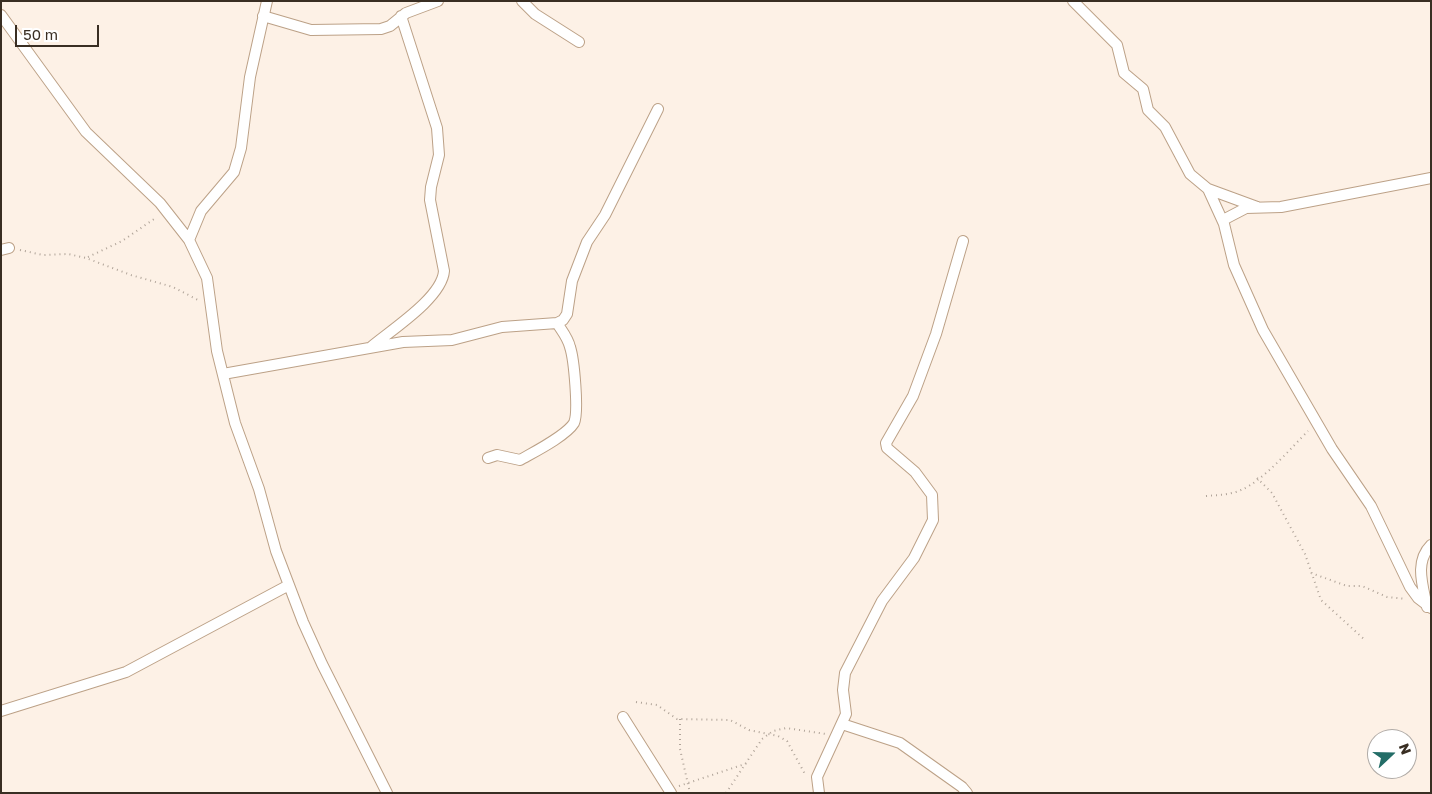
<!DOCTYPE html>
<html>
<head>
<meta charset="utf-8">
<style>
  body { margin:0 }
  #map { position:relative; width:1432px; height:794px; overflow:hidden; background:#fdf1e6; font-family:"Golos Text",sans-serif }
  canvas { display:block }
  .frame { position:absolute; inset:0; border:2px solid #392e23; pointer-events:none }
  .north { position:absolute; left:1367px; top:729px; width:50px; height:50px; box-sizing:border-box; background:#fff; border:1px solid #b0aba7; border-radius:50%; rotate:69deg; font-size:14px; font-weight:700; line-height:20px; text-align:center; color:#392e23 }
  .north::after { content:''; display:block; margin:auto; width:18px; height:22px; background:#236d67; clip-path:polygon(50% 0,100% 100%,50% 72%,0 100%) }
  .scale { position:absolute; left:15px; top:25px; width:84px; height:22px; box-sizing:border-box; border:2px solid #392e23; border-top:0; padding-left:6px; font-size:15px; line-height:18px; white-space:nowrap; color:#392e23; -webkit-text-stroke:4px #fff; paint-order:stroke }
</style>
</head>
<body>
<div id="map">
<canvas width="1432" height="794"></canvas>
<div class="frame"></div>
<div class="north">N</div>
<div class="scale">50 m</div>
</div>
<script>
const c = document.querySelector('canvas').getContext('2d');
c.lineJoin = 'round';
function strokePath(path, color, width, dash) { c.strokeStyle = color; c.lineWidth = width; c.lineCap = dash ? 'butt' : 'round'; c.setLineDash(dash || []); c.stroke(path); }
const street = new Path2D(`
  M522,1L535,14L579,42
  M1073,1L1117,45L1124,73L1143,89L1148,110L1165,127L1190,174L1208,189L1257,207
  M1,15L86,132L160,203L189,240L207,278L217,351L235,423L259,489L276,551L303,622L322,664L387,793
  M263,16L311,30L381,29L390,26L406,13L438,1
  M1208,189L1224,224L1234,265L1263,330L1332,449L1371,506L1410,587L1418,598L1431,608
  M1223,220L1246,208L1281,207L1431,178
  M189,240L201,211L234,172L241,148L250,77L267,1
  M1,250L9,248
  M371,347C391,330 442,298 444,271L430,200L431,187L439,155L437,128L401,16
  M223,374L403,342L452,340L502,327L557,323L563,320L567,314L572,281L587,242L605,215L658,109
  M488,458L497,455L520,460C534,452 566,436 574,423C579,412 574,359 570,347C568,338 562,331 557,323
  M1427,607C1423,586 1414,562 1431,545
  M1,711L126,672L289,585
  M623,717L671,793
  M842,724L900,743L962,787L967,793
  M819,793L817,777L846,714L843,690L845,673L882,601L914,558L933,520L932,495L915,472L887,448L886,443L913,396L936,334L963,241`);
strokePath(street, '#bca187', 12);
strokePath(new Path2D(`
  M20,250L43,255L68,254L86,258L131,275L173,287L198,300
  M88,257L122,241L157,217
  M1257,478L1272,493L1305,554L1321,600L1365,640
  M1206,496C1218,495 1230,495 1241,490C1263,481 1291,448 1308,431
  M1311,573L1347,586H1362L1387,597L1406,599
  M636,702L657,705L677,719L730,720L749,730L778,736L787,741L806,776
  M680,719V749L690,793
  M679,786L748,763
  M726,793L762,739L773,731L786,728L826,734`), '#b0a499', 2, [1, 4]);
strokePath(street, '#fff', 10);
</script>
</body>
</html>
